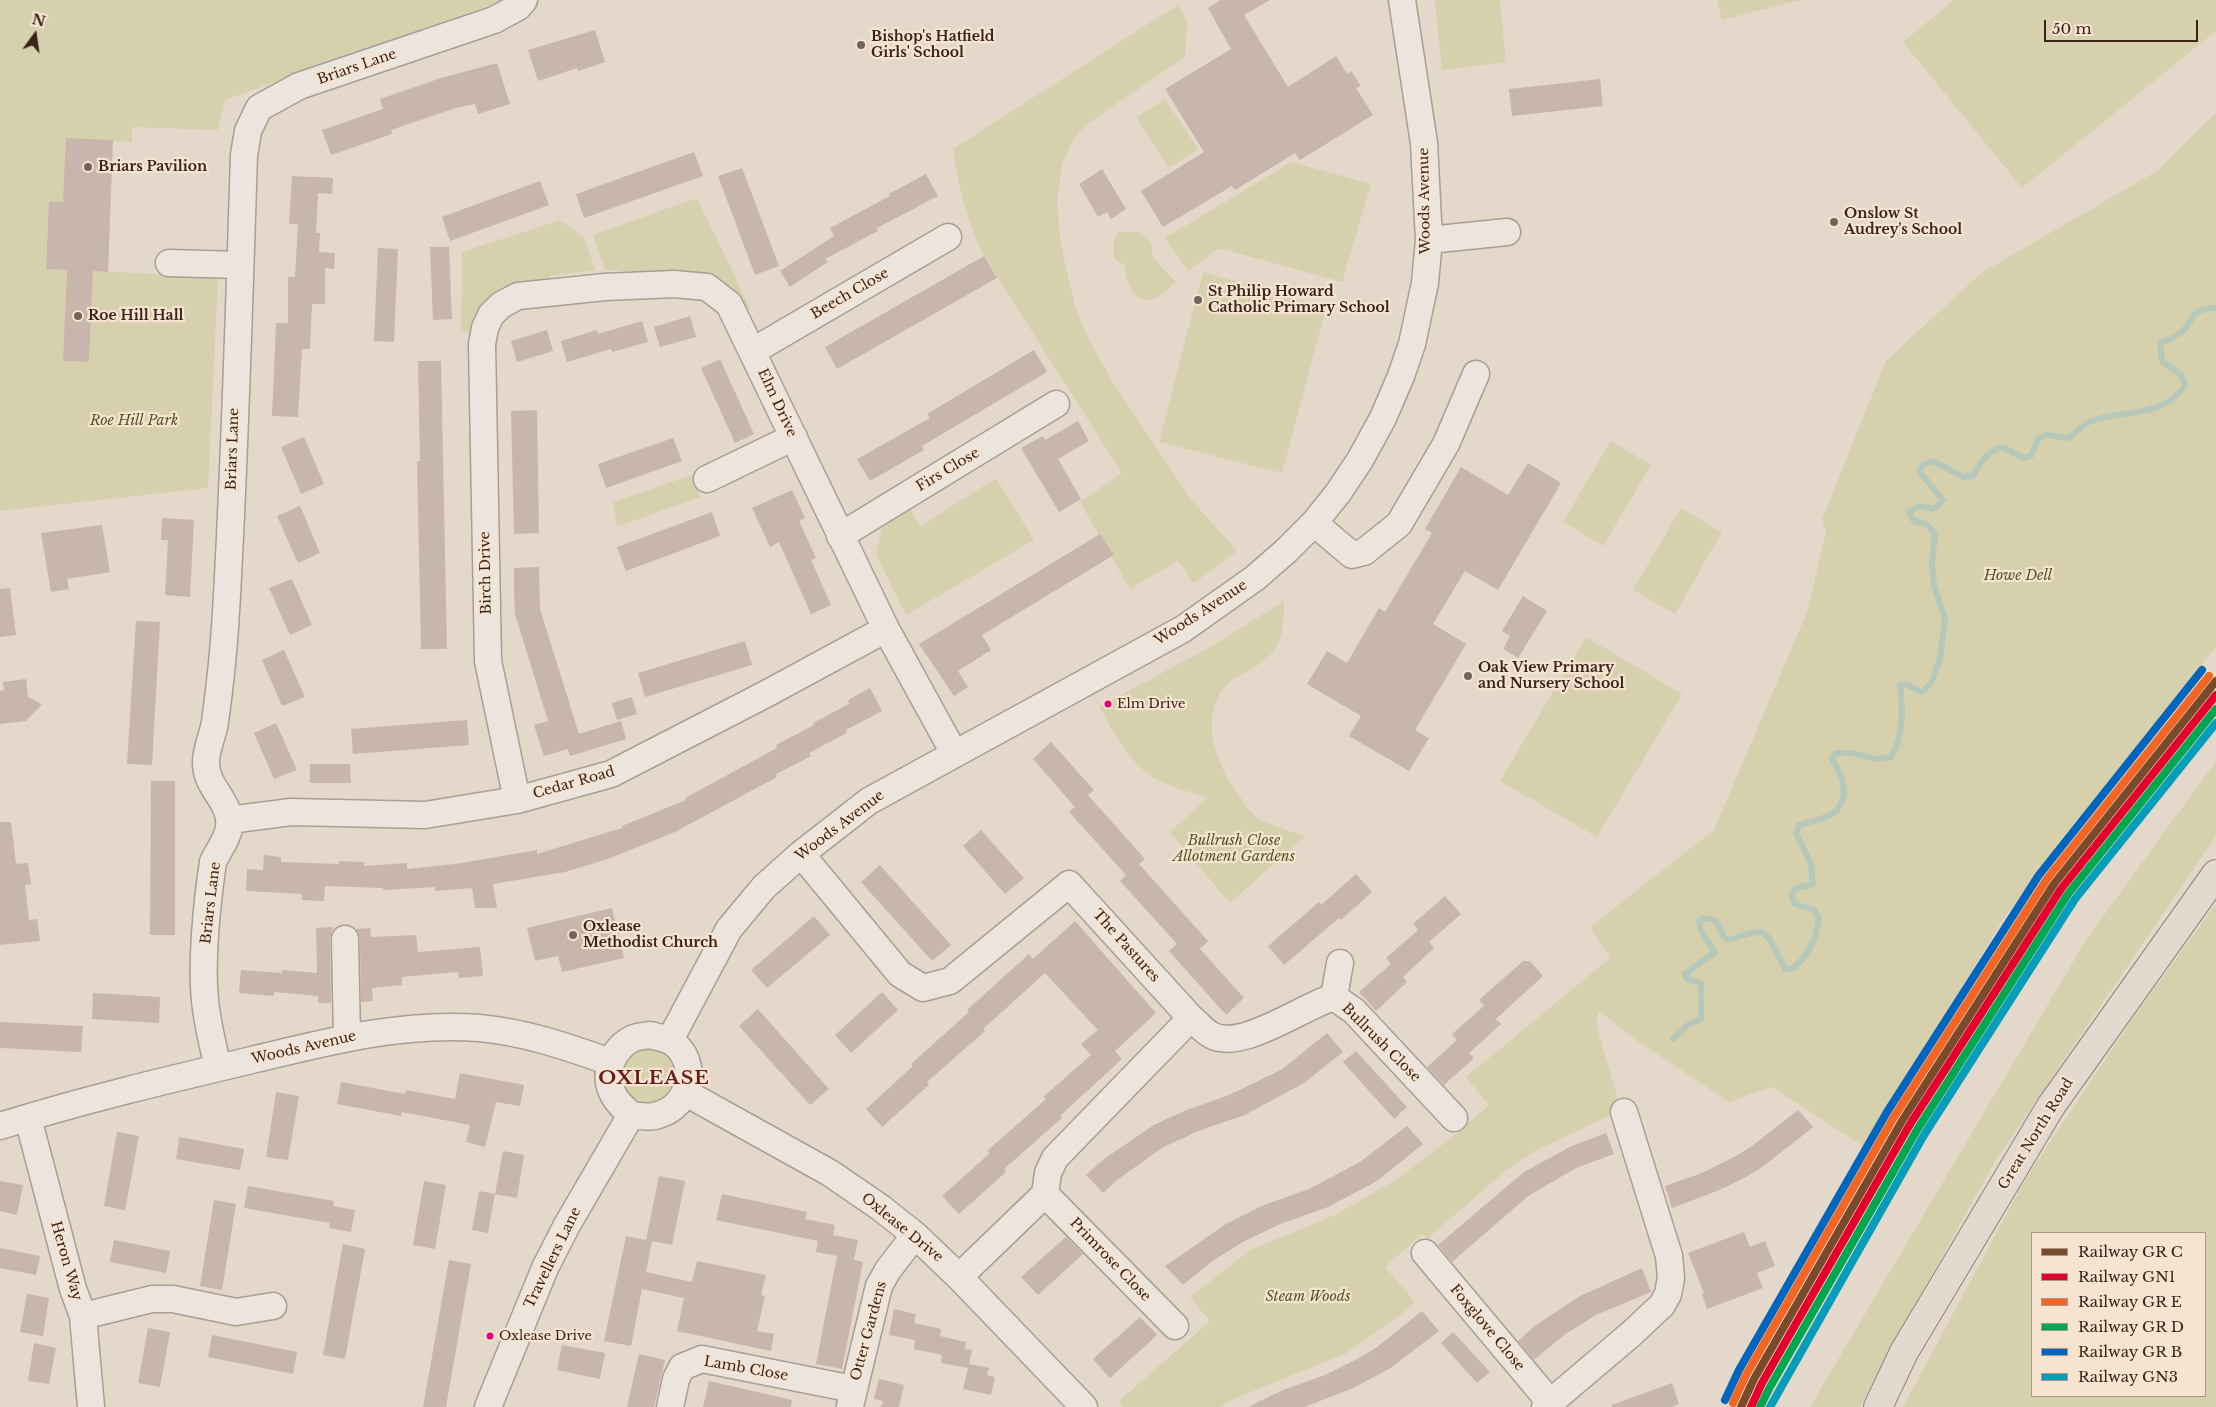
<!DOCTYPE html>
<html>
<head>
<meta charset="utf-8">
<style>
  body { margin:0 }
  #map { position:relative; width:2216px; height:1407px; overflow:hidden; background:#e4d8ca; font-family:"Libre Baskerville",serif }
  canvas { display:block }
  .legend { position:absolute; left:2031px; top:1232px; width:175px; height:165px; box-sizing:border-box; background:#f6e4d0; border:1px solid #aa9788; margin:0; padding:6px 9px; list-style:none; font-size:15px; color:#38241c }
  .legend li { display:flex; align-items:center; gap:10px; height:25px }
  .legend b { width:25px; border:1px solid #aa9788 }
  .north { position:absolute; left:10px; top:10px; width:50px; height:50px; -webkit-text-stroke:4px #f6e4d0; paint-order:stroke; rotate:14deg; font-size:14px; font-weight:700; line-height:20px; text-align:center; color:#38241c }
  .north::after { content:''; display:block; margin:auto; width:18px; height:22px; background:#38241c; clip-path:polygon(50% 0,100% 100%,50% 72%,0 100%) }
  .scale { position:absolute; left:2044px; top:20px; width:154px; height:22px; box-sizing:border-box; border:2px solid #38241c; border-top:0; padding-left:6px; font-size:15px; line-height:18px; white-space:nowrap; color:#38241c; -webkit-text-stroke:4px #f6e4d0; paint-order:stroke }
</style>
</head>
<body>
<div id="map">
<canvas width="2216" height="1407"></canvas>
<ul class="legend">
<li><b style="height:6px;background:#7a4b2a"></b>Railway GR C</li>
<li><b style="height:6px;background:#e4002b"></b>Railway GN1</li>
<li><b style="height:6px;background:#f26522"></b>Railway GR E</li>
<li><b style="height:6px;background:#00a651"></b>Railway GR D</li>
<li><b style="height:6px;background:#0065bd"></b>Railway GR B</li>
<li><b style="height:6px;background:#069cbc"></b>Railway GN3</li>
</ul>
<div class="north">N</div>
<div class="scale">50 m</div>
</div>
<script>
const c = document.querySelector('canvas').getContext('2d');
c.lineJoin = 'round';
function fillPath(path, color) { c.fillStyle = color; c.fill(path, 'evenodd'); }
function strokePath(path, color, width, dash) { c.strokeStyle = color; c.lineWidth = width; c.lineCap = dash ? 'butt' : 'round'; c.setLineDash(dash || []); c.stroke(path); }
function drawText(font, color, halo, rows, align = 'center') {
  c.font = font + ' "Libre Baskerville",serif'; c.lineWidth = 4.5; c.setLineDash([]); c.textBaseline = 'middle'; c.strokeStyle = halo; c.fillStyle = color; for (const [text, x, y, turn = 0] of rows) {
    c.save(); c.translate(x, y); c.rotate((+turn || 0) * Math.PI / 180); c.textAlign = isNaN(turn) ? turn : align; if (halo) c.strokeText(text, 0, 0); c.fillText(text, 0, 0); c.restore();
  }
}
fillPath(new Path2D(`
  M0,0H504L225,100L218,130L132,127V142L66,138L64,202H49L46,269L67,270L63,361L89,362L93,271L218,277L208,488L0,511Z
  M1435,0H1500L1506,62L1442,70Z
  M1717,0H1800L1722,20Z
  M1954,0H2216V31L2022,188L1903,42Z
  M1179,4L1187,23L1185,57L1087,124L1073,140L1062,164L1057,201L1061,245L1075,307L1089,340L1113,383L1191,499L1237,551L1194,583L1178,561L1130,589L1080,502L1122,473L982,253C967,219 958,185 953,149Z
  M1165,99L1198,149L1169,168L1136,117Z
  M2216,113V647L2003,919L1866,1148L1772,1087L1729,1102L1639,1042L1599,1011L1596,1024L1621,1110L1535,1151L1504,1172L1428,1238L1422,1234L1385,1267L1415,1302L1399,1316L1345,1354L1229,1401L1221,1407H1124L1119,1401L1210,1321L1190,1297L1250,1250L1337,1214L1397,1179L1455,1135L1489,1105L1466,1077L1610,958L1590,927L1714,830L1807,612L1826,532L1822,519L1886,361L1981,273L2157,171Z
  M1291,162L1371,184L1342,282L1219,248L1188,271L1165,238Z
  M697,198L750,308L742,311L696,274L605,270L593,235Z
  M560,220L584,237L595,270L550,276V282L474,332L461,331L462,252Z
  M1120,232H1141L1151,243L1153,258L1176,282C1169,288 1161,296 1153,299C1135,307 1124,278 1125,265L1114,259L1113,244L1117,234Z
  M1203,272L1326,308L1282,473L1159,442Z
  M1611,441L1651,465L1603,546L1563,522Z
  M692,475L700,497L617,527L613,502Z
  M996,478L1034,540L906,615L876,554L884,522L910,509L921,526Z
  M1681,508L1722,532L1675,614L1633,590Z
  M1284,601C1283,637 1283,651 1250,670C1243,674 1232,678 1227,684C1197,718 1217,767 1241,798C1245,804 1250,813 1255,816C1266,824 1291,831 1305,836L1230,903L1170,832L1207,798C1186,790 1160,785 1143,770C1124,754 1112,728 1099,707L1212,646Z
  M1586,637L1682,694L1597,837L1500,781Z
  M2216,761V836L1997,1158L1883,1362L1860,1407H1810L2086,940Z
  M2216,904V1407H1903L2026,1178L2138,1011ZM2032,1233H2205V1396H2032Z
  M622 1076a27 27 0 1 1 54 0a27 27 0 1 1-54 0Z`), '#d7d0ac');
strokePath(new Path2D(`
  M1673,1039L1689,1024L1701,1019C1701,1014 1702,987 1701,983L1687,979L1685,974L1715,952L1701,931L1699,921L1704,918C1717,919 1719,925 1723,936L1728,940L1751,933L1762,932L1769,938L1785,969H1792C1810,954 1815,942 1819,919L1814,910L1795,904L1792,895L1796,888L1813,884L1811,864L1796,833L1799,825C1810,822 1825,819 1833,813C1852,799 1842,775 1832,759L1836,753H1853L1875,759L1891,757C1904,734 1903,711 1900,685L1906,684L1922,692L1932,682L1940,658L1945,619L1934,585L1932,564L1935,533L1926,524L1914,521L1909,512L1919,506L1934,509L1943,500L1919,471L1924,464L1933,461L1963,477L1973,476C1981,461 1987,451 2003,447L2023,458L2031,456L2039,438L2047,435L2068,438C2075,434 2082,425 2089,422C2122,408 2163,420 2185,385L2181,375L2162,361L2160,343C2167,340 2177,337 2182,332C2197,317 2189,309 2216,308`), '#b6c8b9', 6);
fillPath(new Path2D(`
  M1221,0H1270L1244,15L1288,87L1336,56L1347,74L1351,71L1361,86L1356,88L1373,115L1300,160L1295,153L1235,190L1232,186L1163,227L1141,191L1204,152L1165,89L1231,49L1208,8Z
  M595,30L605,62L578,71L577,68L538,81L528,50Z
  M497,63L510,104L478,114L475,104L456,108L391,130L392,134L331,155L322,130L383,109L380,99L441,78Z
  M1600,79L1603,106L1512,116L1509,89Z
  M66,138L113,140L108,272L93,271L89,362L63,361L67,270L46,269L49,202H63Z
  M694,152L703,176L584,218L576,194Z
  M742,168L779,266L755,275L718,176Z
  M1102,169L1126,209L1111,219L1107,212L1098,217L1079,184Z
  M926,174L938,196L877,228L878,231L825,259L828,262L790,287L780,271L834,236L830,228L890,196L889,194Z
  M292,176L333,178L332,194L318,193L316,233H320L319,252L335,253L334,269L325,268V304H312L310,349H302L298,417L272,416L276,323H288V277H295L298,224H289Z
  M540,181L549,205L450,241L442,217Z
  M430,247H449L452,319L433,320Z
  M378,248L398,249L394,342L374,341Z
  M984,256L997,278L837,369L825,347Z
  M690,316L696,337L660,347L654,327Z
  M642,321L648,342L612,352L611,349L567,362L561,341L597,330L598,334Z
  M547,330L553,351L517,362L511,341Z
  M1034,350L1047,372L922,446L924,450L870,481L857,459L930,418L927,414Z
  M720,359L754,434L735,443L701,368Z
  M418,361H441L447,649H421L417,461H420Z
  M537,410L539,533L514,534L511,411Z
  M1078,421L1089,441L1058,459L1081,499L1059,512L1021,448L1043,436L1045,440Z
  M304,437L324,484L301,494L281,447Z
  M673,438L682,461L606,488L598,464Z
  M1528,463L1561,483L1498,590L1465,571L1433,624L1466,644L1415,730L1429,738L1409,771L1349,736L1361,716L1307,684L1327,651L1347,663L1379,608L1385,612L1432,533L1425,529L1461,467L1508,495Z
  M792,490L805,518L799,521L816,558L811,560L831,605L811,614L779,542L770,547L752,508Z
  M300,506L320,553L298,563L277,516Z
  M712,512L720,536L626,571L617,547Z
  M162,518L194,520L190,597L165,595L168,540H161Z
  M102,525L110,572L67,579L69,589L51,592L41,533Z
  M1100,534L1114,555L982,635L991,650L958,671L968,687L954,696L919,644Z
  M539,567L540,609L579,734L621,721L626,739L570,756L568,749L544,756L534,725L548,721L515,614L514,594V568Z
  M292,579L312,625L290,635L269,588Z
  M10,588L16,635L0,637V589Z
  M1523,596L1547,611L1518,658L1503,649L1510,636L1502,631Z
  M136,621L160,622L152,765L127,764Z
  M745,641L752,665L645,697L638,673Z
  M284,650L305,697L282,706L262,660Z
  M26,679L28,697L42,704L26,721L0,724V691L4,690L3,682Z
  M870,688L882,711L846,730L847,733L809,753L811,756L776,774L777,777L675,832L608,859L565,872L493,884L497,908H475L472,888L435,891V887L383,890V888L325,886L324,901L302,900V894L246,891L247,869L263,870L264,855L281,857V862L339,864V861L364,862V866L407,863V869L455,864L537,850V854L622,828V826L686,800L685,798L777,748L776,745L814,725L813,723L849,704L848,700Z
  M632,697L637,714L617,720L612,703Z
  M467,720L469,745L353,754L351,729Z
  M276,723L297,770L274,779L254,733Z
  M1051,742L1094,790L1088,795L1145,859L1139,864L1208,941L1200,949L1244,998L1226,1015L1169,951L1177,944L1120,881L1126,875L1069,812L1075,807L1033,759Z
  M310,764H350L351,783H310Z
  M151,781H175V935H150Z
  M0,822H11L16,864L28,863L31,884L25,885L29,920L37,919L40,941L0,945Z
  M981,830L1024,878L1005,894L963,846Z
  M880,865L951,945L932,961L861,882Z
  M1356,874L1372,892L1341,920L1339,918L1284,965L1268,946L1319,902L1321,905Z
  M1445,896L1461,914L1429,942L1434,948L1403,977L1407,982L1376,1011L1359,992L1391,964L1386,958L1418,930L1413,924Z
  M612,908L624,958L562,972L558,956L535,961L527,928Z
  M814,916L830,935L767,988L751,970Z
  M1075,921L1156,1013L1115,1051L1122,1059L1060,1116L1062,1118L1004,1169L1006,1172L959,1214L942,1196L990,1153L987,1151L1046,1099L1043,1097L1091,1055L1081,1044L1098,1030L1045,973L983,1029L985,1031L927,1082L929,1085L882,1127L866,1109L913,1066L911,1064L969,1012L967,1010L1029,954L1033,959Z
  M333,927L330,939L331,1003H318V996L274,992V996L239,993L241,970L282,973V970L317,973L316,928Z
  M370,928L371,937L416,935L418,952L480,947L483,976L459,978L458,972L402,977V985L372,988L373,1001L361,1002L360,939L356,929Z
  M1523,961H1530L1543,976L1496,1019L1501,1024L1469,1053L1474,1058L1444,1085L1427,1067L1457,1040L1452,1034L1484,1006L1479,1000Z
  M882,992L898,1010L851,1053L835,1035Z
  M93,993L160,997L159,1023L92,1019Z
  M758,1009L829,1089L810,1105L739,1026Z
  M0,1022L83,1026L81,1052L0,1048Z
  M1327,1033L1343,1052L1304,1083L1245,1115L1198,1131L1162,1148L1117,1180L1103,1193L1086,1175L1104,1159L1154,1125L1184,1111L1229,1095L1281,1070Z
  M1356,1051L1407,1107L1394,1119L1343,1062Z
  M460,1073L524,1085L520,1106L496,1102L485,1147L466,1142L470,1125L402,1112L401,1116L337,1104L341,1082L405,1094L406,1090L455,1099Z
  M276,1092L299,1096L288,1160L266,1157Z
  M1798,1110L1813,1127L1797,1140L1758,1170L1740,1180L1717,1191L1672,1208L1665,1186L1702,1173L1736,1156L1752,1146Z
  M1407,1126L1423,1144L1377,1181L1328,1207L1280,1224L1243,1242L1211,1262L1183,1285L1165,1266L1226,1224L1264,1205L1309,1189L1360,1162Z
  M117,1132L139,1136L125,1210L104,1206Z
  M1606,1133L1614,1154L1576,1168L1528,1196L1452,1262L1438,1245L1524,1172L1572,1146Z
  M179,1137L244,1149L240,1170L176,1159Z
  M503,1151L524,1155L517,1198L495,1194L488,1233L472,1230L479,1191L495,1194Z
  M659,1176L685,1181L672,1245L652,1241L646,1272L692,1282L697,1261L766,1275L761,1295L765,1296L757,1331L774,1334L771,1351L677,1331L684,1298L642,1289L631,1346L604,1341L626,1236L646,1240Z
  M0,1181L23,1185L17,1215L0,1211Z
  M424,1181L446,1185L435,1249L413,1245Z
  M248,1186L334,1201L333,1206L355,1210L351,1232L329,1228L330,1223L244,1208Z
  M722,1194L807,1212L805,1219L835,1225L833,1235L858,1240L854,1260L863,1262L842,1369L816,1364L837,1256L816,1252L818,1241L716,1220Z
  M214,1200L236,1204L222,1290L200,1286Z
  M1744,1232L1750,1247L1765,1241L1775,1266L1757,1273L1763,1288L1707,1309L1702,1294L1704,1293L1688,1253Z
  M1066,1237L1083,1254L1038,1295L1021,1277Z
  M114,1240L170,1251L166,1273L110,1262Z
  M343,1244L365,1249L345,1359L323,1355Z
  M0,1248L40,1256L36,1275L0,1268Z
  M449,1260L471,1264L446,1407H423Z
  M1642,1268L1651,1292L1596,1315L1564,1335L1534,1360L1518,1341L1536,1325L1580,1296Z
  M27,1294L49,1298L43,1336L20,1332Z
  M894,1309L916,1314L914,1323L941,1329L940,1336L966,1342L965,1349L972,1350L968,1368L941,1363L942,1355L914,1349L915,1340L889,1335Z
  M1422,1311L1439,1331L1389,1369L1351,1389L1304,1407H1248L1283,1390L1325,1375L1359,1358L1376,1348Z
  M1140,1317L1157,1335L1110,1378L1093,1359Z
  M148,1328L170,1332L160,1387L138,1383Z
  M1453,1332L1490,1372L1477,1383L1441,1343Z
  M212,1335L297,1352L293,1374L208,1357Z
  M34,1343L56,1348L49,1384L28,1381Z
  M562,1345L605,1353L600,1379L557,1370Z
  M639,1354L665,1360L654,1407H627Z
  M969,1364L989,1368L987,1375L995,1377L991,1395L963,1389Z
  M879,1379L904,1385L899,1407H881L883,1401L874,1399Z
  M709,1381L792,1400L791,1407H703Z
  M1672,1383L1679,1404L1671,1407H1612V1405Z`), '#c8b5ab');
const minor = new Path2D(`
  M1429,240L1507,232
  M169,263L240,265
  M753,351L948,237
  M707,479L794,437
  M1314,523L1352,555L1364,552L1399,524L1446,444L1476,374
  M840,536L1056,404
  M517,800L488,661L482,344L485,328L491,315L501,305L518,296L605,287L674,284L707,287L729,304L886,629L954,753
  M229,820L291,812L425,815L517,800L611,774L766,694L886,629
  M801,854L900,974L923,988L950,981L1069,884L1191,1018L1055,1158L1048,1173L1045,1194L959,1277
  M345,939L347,1038
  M1334,997L1340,963
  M1191,1018C1197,1023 1204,1031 1211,1035C1241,1052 1303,1006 1334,997L1354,1011L1454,1118
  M650,1035C657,1037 666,1038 672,1042C700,1062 691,1106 658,1115C651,1118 640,1116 631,1115C625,1109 617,1103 613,1094C602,1074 613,1047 634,1038C639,1036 645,1036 650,1035Z
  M670,1040L729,929L764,887L801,854L869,801L1183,629L1255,578L1286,551L1314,523L1338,493L1360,460L1383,418L1401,376L1412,344L1425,283L1429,240L1424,143L1402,0
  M218,1068C213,1045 207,1023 205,1000C201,961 207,902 213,862C218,851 227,840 229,828C233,802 205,788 206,762C206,749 213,735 215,722C220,686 224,648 226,612C235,460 239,307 244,155L248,131L259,108L299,86L494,20L518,7L524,0
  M686,1093L830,1173L881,1208L915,1235L959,1277L1084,1407
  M28,1118L73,1289L83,1316L91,1407
  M0,1126C83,1100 167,1080 252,1060C327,1042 402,1022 479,1028C525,1032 568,1047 610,1062
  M1045,1194L1175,1326
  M1425,1253L1550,1402
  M83,1316L152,1299H173L236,1312L273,1306
  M850,1406L879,1286L888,1270L915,1235
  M488,1407L545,1268L567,1225L631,1115
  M670,1407L676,1379L682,1367L702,1359L853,1389
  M1545,1407L1631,1334L1662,1305L1668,1294L1671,1278L1669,1256L1624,1112`);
const major = new Path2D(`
  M1878,1407L1904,1352L2051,1106L2216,874`);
strokePath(minor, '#a99d94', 29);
strokePath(major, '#8e837b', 30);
strokePath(minor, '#ece5dd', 26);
strokePath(major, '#e4d9ce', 28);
strokePath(new Path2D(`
  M1741,1407L1754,1379L1902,1121L2054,884L2216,681`), '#7a4b2a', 8);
strokePath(new Path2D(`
  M1751,1407L1762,1383L1909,1126L2061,889L2216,695`), '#e4002b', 8);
strokePath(new Path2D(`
  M1733,1403L1746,1375L1894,1117L2047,879L2209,676`), '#f26522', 8);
strokePath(new Path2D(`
  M1760,1407L1770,1387L1917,1130L2068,894L2216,709`), '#00a651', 8);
strokePath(new Path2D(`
  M1725,1400L1739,1370L1887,1112L2039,875L2202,670`), '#0065bd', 8);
strokePath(new Path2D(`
  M1770,1407L1924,1135L2075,899L2216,723`), '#069cbc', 8);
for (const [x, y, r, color] of [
  [861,45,5,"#746359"],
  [88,167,5,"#746359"],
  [1834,222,5,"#746359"],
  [1198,300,5,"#746359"],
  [78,316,5,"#746359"],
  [1468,676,5,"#746359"],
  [1108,704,4.5,"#e5007d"],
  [573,935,5,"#746359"],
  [490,1336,4.5,"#e5007d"]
]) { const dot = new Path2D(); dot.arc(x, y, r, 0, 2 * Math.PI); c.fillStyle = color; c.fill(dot); strokePath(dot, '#f6e4d0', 2); }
drawText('13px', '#38241c', '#f6e4d0', [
  ["Elm Drive",1117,704],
  ["Oxlease Drive",499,1336]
], 'left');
drawText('bold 14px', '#38241c', '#f6e4d0', [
  ["Bishop's Hatfield",871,37],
  ["Girls' School",871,53],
  ["Briars Pavilion",98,167],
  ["Onslow St",1844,214],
  ["Audrey's School",1844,230],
  ["St Philip Howard",1208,292],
  ["Catholic Primary School",1208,308],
  ["Roe Hill Hall",88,316],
  ["Oak View Primary",1478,668],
  ["and Nursery School",1478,684],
  ["Oxlease",583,927],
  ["Methodist Church",583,943]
], 'left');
drawText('14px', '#38241c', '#f6e4d0', [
  ["Briars Lane",357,67,-19],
  ["Woods Avenue",1425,201,-91],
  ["Beech Close",850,294,-30],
  ["Elm Drive",777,403,65],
  ["Briars Lane",233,449,-88],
  ["Firs Close",948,470,-31],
  ["Birch Drive",486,573,-91],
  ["Woods Avenue",1201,613,-33],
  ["Cedar Road",574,783,-16],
  ["Woods Avenue",840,826,-37],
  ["Briars Lane",211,903,-83],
  ["The Pastures",1126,946,48],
  ["Bullrush Close",1381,1043,45],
  ["Woods Avenue",304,1048,-13],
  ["Great North Road",2036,1134,-58],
  ["Oxlease Drive",902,1228,39],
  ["Travellers Lane",553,1258,-64],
  ["Primrose Close",1110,1260,46],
  ["Heron Way",66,1261,74],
  ["Foxglove Close",1487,1328,50],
  ["Otter Gardens",869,1331,-75],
  ["Lamb Close",746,1369,10]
]);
drawText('italic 14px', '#525522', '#f6e4d0', [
  ["Roe Hill Park",134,421],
  ["Howe Dell",2018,576],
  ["Bullrush Close",1234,841],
  ["Allotment Gardens",1234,857],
  ["Steam Woods",1308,1297]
]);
c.letterSpacing = '1px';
drawText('bold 19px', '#661c1a', '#f6e4d0', [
  ["OXLEASE",654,1079]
]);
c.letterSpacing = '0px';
</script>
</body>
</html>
